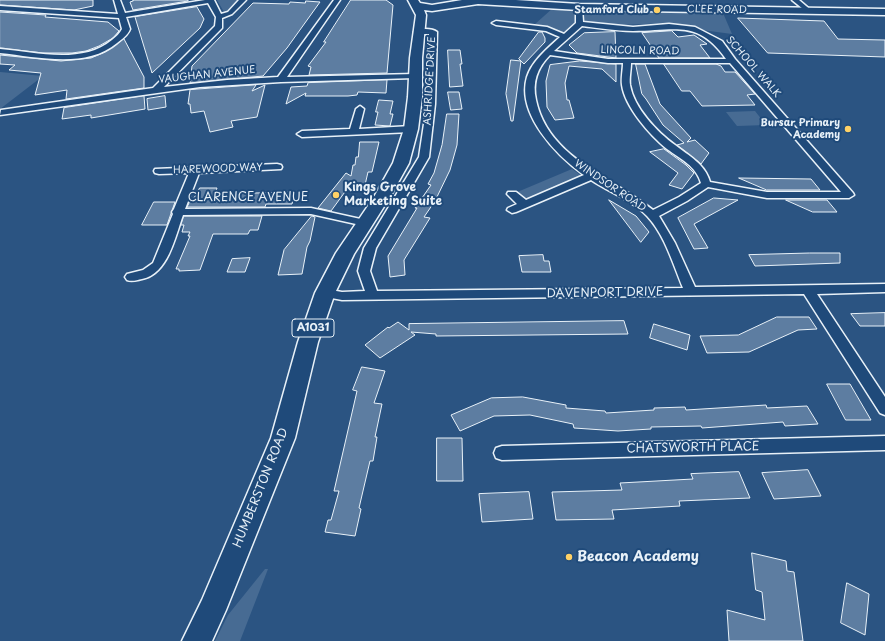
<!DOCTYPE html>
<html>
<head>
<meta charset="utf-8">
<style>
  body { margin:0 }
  canvas { display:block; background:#2b5482 }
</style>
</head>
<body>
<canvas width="885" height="641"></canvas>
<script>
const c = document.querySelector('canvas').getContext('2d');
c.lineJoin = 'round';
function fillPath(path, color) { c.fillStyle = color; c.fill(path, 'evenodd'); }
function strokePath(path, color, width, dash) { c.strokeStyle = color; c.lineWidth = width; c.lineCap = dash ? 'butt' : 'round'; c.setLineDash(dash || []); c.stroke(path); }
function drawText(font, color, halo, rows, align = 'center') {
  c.font = font + ' "Playpen Sans",sans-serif'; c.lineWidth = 4; c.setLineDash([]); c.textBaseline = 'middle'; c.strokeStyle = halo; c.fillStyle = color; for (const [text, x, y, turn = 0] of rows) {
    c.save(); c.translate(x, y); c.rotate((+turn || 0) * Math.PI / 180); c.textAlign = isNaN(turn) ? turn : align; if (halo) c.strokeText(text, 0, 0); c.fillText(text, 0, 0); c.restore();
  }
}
fillPath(new Path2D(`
  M217,0H240C236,5 232,13 224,12Z
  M553,8L723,13L732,34L702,30L684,25L668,23L596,26L575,23L564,34L551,28L534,25Z
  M0,72L43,76L0,109Z
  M755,111L766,125L737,126L726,112Z
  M572,169L583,177L526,202L515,193Z
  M265,569H268L240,641H215L228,615Z`), '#476b93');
const building = new Path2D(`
  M0,0H93V6L74,10L0,5Z
  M133,0H188V1L133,10L130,2L133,1Z
  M351,0H386L393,5L387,73L309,75L311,67L308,66L326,42H324Z
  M306,1L320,2L287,48L263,76L190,83L192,66L253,3L289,4L290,2L305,3Z
  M197,7L204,19L200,28L152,73L135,17Z
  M0,12L46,15L45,17L108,22L119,31L113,38L99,46L86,51L72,53H43L0,48Z
  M738,18L824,21L838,39L885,40V57L768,53Z
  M672,31L678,37L694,35L707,44L700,45L710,58H659L642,33Z
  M539,32H542L545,38V42L524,64L519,59Z
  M615,32L616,58L577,53L569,45L584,33Z
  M124,39L144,77V88L66,99L67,90L35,95L41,73L9,70L15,65L0,64V55L61,61L91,58L105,52Z
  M448,50H460L462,64H460L463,86L450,87Z
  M511,60L521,61L513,121H511L506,94Z
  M580,61L616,64V82L602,69L569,66L565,83L567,100H569L574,118L555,120L547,107L546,81L550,65Z
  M636,64H645L660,104L691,138L687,142L695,140L709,153L701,164L677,145L684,143L663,125L646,99L642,94Z
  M664,64H716L721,66L725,72H735L755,94L747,95L755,105L702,106L690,91H682Z
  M387,80L386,93L358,92L357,95L348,96H305L306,93L286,104L291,87L307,86L308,83Z
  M256,85L252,91L265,85L257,117L231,121L233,127L210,132L204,111L191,113L190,104H188L190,90Z
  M448,92H459L462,109L451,110Z
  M144,96L145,109L91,118V115L62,119L64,108Z
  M165,96L166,107L148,110L147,99Z
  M379,100L393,101L390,114H393L390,126L375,125L378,112H376Z
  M447,114H459L457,145L450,170L435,201L424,217L430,218L404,260L405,275L390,277L388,256L417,208H415L431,185L428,184L434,173L442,145Z
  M360,142H379L372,172H368L365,185H350L331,211L318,208L346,173L351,176L353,165H355L356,157H358Z
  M664,149L686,165L694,173L682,189L669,185L678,173L650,152Z
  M739,178L811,179L820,190H767Z
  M200,188H217L215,194L295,192L292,204H266L265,207H187L190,201H192Z
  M714,198L738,200L694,224L708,248L694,249L678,218Z
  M609,200L636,216L649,232L641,242Z
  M786,200H827L837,212H813Z
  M154,202H175L167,225H142Z
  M184,216H262L258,230H250L248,234H213L200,270L179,271V269H176L190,236H188L190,232H182L184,225H181Z
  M312,216L315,217L310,241L307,247L302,274L278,275L284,250Z
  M810,253H840V263L755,266L749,255Z
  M543,255L544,261H549L551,272H522L519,256Z
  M250,258L245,272H227L232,259Z
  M885,313V326H860L851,314Z
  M777,317H809L817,329L798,330L749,352L707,353L700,336L738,335Z
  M624,321L628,334L436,336V334L411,332L415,335L380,358L365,345L388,327L389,328L398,322L409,330V324Z
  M654,324L690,335L687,350L650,338Z
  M362,367L385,371L374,403L382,404L375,437H377L373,461H370L359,508L361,509L355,536L325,532L328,520H331L339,491H334L357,391L353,390Z
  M827,384H850L871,420H846Z
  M523,397L566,405V408L605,411L606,413L654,410V408L685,407L686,410L766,405L767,408L807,406L818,424L785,426L783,422L702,428L701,426L651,427V429L618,431L574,428L573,424L530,415L494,416L460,431L451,415L491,398Z
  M437,438H462L463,481H437Z
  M808,470L821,496L774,499L762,473Z
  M739,472L750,498L679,501L680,506L612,510L614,519L556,520L552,492L622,490L620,483L693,479L691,474Z
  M529,492L533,519L482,522L479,494Z
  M752,553L786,561L787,571L794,572L803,641H729L727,610L765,620L762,592L756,590Z
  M847,583L869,594L865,635L841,623Z`);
fillPath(building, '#5d7da1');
strokePath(building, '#e8f1f8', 1);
const street = new Path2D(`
  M114,0H120L125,13L205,0H214L221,14L228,12L239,0H246L232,14L222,18V28L164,87L227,80L278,77L334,0H340L287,77L415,74L419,76L415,78L281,82L200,87L0,115L1,110L153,88L215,26L216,17L208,3L126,17L130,29C128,35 122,39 117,43C86,69 38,57 0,53V49C35,52 82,65 112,40C116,37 120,33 122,29L119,18L0,10V6L118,14Z
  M792,0H799L813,12L808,13Z
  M579,5L582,7L583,22L633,27L669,24L695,27L722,41L735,59L853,193L854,195L849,198H767L708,187L687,201L659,216L675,243L695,287L885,284V292L817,294L885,397V415L880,413L804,294L342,300L321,296L319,293L321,290L325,289L342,292L365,291L358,271L364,248L419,157L427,104L429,34H415L414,32C419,28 432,28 437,32L435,104L429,157L376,248L370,271L377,291L683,288C673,264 665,235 647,216C633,201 609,192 591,180L516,212L512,213L507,210L508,208L517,204L507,194L508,192H516L526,200L584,175C557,156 516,114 527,77C532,61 548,48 560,37L546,31L496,25L492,23L496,21L547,27L564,34L576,23V7ZM582,26C599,28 616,31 633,31C675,31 698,19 726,59H608L554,51ZM550,55L608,63H623C623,70 621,78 622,85C625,107 650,135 667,149C681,159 696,166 701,183L679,197L653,210C612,177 548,158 536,100C532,82 537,68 550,55ZM631,63H730L841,192H767L710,182C705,164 689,156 675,145C657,132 634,108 630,85C629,78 631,70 631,63Z
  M360,106L364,109L359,129L411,126L416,129L411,132L302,137L297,134L302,131L350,129L356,109Z
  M277,164L281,165L282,167L281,169L199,173L185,209L311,208L365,220L369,221L371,223L369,225L365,226L311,214L183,215C175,237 168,274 142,279C137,280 132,282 127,280L125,277L127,274L143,270L153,263L173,214L172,212L174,209L189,173L159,174L155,173L154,171L155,169Z
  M885,436V450L502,460L496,458L494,453L496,448L502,446Z`);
const primary = new Path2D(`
  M408,0H418L420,3L432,5L462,0H516L579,4L885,9V15L579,10L478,4L432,11L424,10L426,15L422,58V97L418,129L409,163L390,197L354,254L335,293L318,342L295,438L226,610L212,641H182L202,600L271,438L298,342L315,293L336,253L374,197L393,163L404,129L408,97L410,58L416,15Z`);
strokePath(street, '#e8f1f8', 3);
strokePath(primary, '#e8f1f8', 3);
fillPath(street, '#1f4a7a');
fillPath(primary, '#1f4a7a');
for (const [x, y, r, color] of [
  [657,10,4,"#ffd166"],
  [848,129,4,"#ffd166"],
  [336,195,4,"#ffd166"],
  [569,557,4,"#ffd166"]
]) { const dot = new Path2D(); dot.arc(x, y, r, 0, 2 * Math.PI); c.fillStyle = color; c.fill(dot); strokePath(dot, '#1f4a7a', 1.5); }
drawText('bold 10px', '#e8f1f8', '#1f4a7a', [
  ["Stamford Club",649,10],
  ["Bursar Primary",840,123],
  ["Academy",840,135]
], 'right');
drawText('10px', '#e8f1f8', '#1f4a7a', [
  ["CLEE ROAD",717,10,1],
  ["LINCOLN ROAD",640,51,1],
  ["SCHOOL WALK",753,67,49],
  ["VAUGHAN AVENUE",207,75,-6],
  ["ASHRIDGE DRIVE",430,81,-87],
  ["HAREWOOD WAY",218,169,-2],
  ["WINDSOR ROAD",610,186,34]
]);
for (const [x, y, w] of [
  [313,328,42]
]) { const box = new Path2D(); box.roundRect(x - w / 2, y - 9, w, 18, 3); c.fillStyle = '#1f4a7a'; c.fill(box); strokePath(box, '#e8f1f8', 1); }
drawText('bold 11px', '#e8f1f8', null, [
  ["A1031",313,328]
]);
drawText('bold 12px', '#e8f1f8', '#1f4a7a', [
  ["Kings Grove",344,188],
  ["Marketing Suite",344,202]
], 'left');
drawText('12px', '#e8f1f8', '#1f4a7a', [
  ["CLARENCE AVENUE",248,198],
  ["DAVENPORT DRIVE",605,293,-1],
  ["CHATSWORTH PLACE",693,448,-1],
  ["HUMBERSTON ROAD",261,488,-68]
]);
drawText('bold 14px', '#e8f1f8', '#1f4a7a', [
  ["Beacon Academy",577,557]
], 'left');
</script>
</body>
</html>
